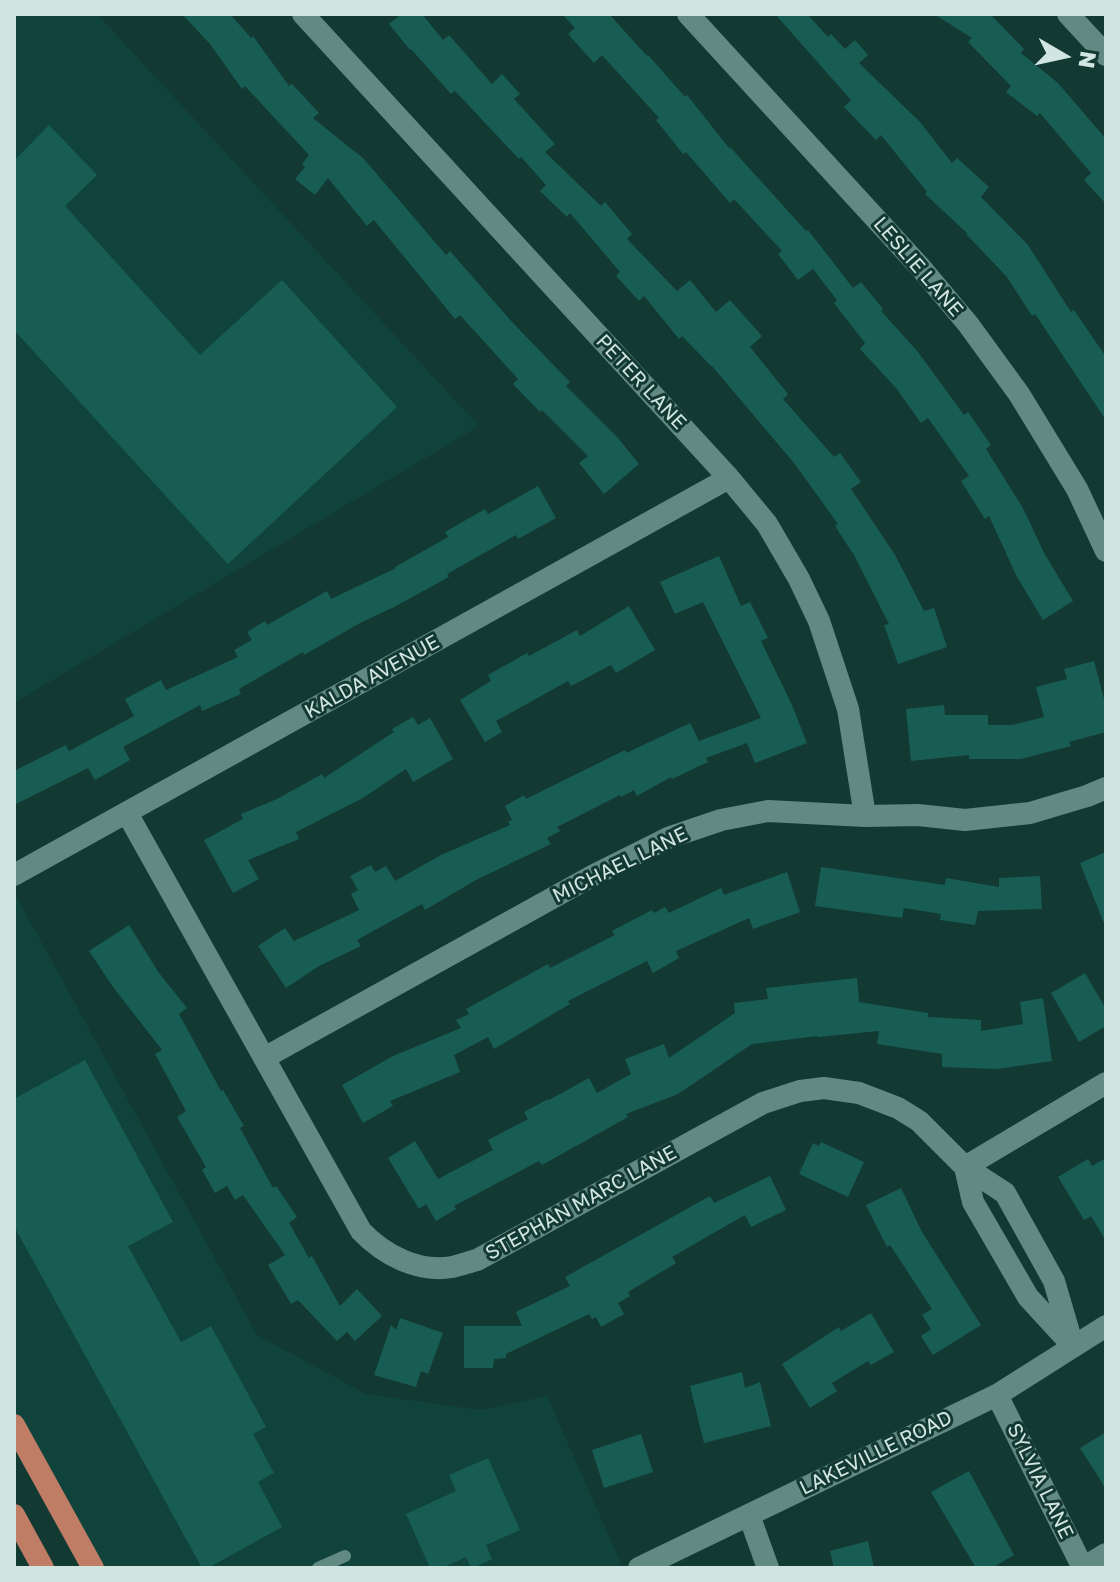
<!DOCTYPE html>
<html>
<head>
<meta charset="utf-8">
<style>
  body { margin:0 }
  #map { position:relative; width:1120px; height:1582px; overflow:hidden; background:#133933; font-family:"Golos Text",sans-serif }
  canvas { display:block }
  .frame { position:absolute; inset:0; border:16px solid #d1e5e1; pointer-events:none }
  .north { position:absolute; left:1024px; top:16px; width:80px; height:80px; -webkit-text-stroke:6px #133933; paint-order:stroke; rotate:99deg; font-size:22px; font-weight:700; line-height:32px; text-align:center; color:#d1e5e1 }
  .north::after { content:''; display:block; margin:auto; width:28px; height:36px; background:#d1e5e1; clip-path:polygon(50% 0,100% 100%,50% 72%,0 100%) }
</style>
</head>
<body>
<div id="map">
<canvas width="1120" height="1582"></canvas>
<div class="frame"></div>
<div class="north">N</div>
</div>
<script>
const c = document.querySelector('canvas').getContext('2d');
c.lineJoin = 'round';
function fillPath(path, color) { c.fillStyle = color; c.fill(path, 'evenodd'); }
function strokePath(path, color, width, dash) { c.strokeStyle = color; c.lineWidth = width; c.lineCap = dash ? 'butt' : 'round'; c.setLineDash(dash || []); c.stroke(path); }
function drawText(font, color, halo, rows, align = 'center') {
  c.font = font + ' "Golos Text",sans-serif'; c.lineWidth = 6; c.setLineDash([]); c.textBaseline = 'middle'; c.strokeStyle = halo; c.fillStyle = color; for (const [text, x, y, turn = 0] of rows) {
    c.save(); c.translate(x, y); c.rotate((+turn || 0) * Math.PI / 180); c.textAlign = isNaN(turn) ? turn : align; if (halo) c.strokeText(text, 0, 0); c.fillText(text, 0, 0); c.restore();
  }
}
fillPath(new Path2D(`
  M14,14H97L479,426L14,703Z
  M14,892L257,1335L366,1394L481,1410L547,1396L623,1568H93L14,1425Z`), '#10433b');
fillPath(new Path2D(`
  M182,14H230L251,38L253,36L289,86L292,84L319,113L313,118L364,159L446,255L450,251L512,322L570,382L566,386L618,438L639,464L604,494L579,463L588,456L542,410L540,412L513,384L518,379L460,315L455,319L374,220L367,226L328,178L315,195L295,179L305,167L302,164L309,155L245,86L242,89L210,44Z
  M401,14H422L443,40L449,35L492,84L502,74L520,94L514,99L555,144L545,152L601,206L605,202L632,234L627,239L677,291L690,280L716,312L730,300L762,336L750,347L788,394L783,399L834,457L840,453L861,482L851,489L895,555L924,611L934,608L947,647L898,664L884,625L889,624L854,555L835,526L838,524L794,463L712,366H711L682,336L679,339L644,296L639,301L616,276L620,272L570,213L567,217L540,191L546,185L521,157L519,159L455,91L451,94L411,49L410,50L389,24Z
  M562,14H609L647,56L648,55L685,97L687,95L729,148L730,147L806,231L808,230L853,288L861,282L883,309L881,311L918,352L964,415L968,412L991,445L986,449L1024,510L1044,553L1073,601L1043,620L1017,577L989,516L985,519L961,481L969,476L928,418L921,423L896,388L860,349L865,343L834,303L837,300L813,269L798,280L778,254L782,251L734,199L730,203L686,152L683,154L656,120L659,118L602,55L594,63L568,34L575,28Z
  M775,14H807L828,37L831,34L845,49L855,40L868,55L859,63L920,122L952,163L957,158L989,187L981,197L1028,245L1071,312L1074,310L1106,357V420L1035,314L1032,316L1007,277L966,234L967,233L925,194L927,192L881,135L876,140L844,107L851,100Z
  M934,14H990L1024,49L1021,53L1058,83L1106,139V204L1084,180L1091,173L1040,113L1037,116L1006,92L1011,86L968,42L972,38Z
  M49,125L97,175L65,206L200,355L282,280L397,407L228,564L14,330V161Z
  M538,486L556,518L518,539L516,535L447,574L449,577L394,607L360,623L304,655L303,652L239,689L241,694L202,711L200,705L123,747L130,760L95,780L88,768L14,805V771L66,745L69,751L134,716L125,699L161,680L166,690L238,657L234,650L252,640L247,632L265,621L267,625L327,591L331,599L396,568L395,567L448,537L445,532L485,509L488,514Z
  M719,556L741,606L750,602L768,638L761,641L792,705L807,743L755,763L747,743L706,758L708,762L672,779L671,777L637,796L634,790L621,797L620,795L557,827L560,831L547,838L551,844L476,880L425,910L422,904L357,940L361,946L319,966L286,988L258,946L285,928L294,941L359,910L351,894L358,890L350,876L371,865L375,872L386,866L395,881L441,855L510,825L508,822L512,820L505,806L524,795L526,799L625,750L626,753L690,723L699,741L761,718L703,602L675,614L660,582Z
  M629,606L655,650L616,673L611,665L571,686L568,681L496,721L502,732L485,742L460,700L491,681L488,675L527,653L529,656L577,630L580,636Z
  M1094,661L1106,707V732L1069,742L1071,746L1021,759H969V755L911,761L906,709L944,705L945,715H988V725H1012L1044,717L1036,687L1067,679L1064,669Z
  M413,717L418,725L430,718L453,759L413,782L406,769L363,798L296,832L299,839L248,860L259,879L233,893L204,840L243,819L241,814L277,799L322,774L324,778L394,732L392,729Z
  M1106,852V925L1105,926L1080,863Z
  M821,867L945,885L946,878L999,887V878L1040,876L1042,909L978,911L975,925L940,920L941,914L904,908L902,918L815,906Z
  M787,872L800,912L753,929L749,918L676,951L679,958L653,973L647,961L568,1001L570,1004L494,1049L488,1037L454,1055L460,1072L390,1101L393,1106L363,1123L342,1085L393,1056L461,1028L456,1020L469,1014L466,1009L548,964L550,968L615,935L612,931L652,910L654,913L665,907L669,913L721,888L724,895Z
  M129,925L159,973L187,1008L179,1014L221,1091L223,1090L244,1126L240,1128L273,1188L276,1186L297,1217L289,1223L309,1258L312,1256L340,1306L357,1289L382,1316L355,1341L347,1332L337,1341L298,1300L291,1304L268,1265L285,1255L243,1195L235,1200L227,1186L215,1193L202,1170L206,1167L177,1117L186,1111L155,1054L162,1050L113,987L89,951Z
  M1085,973L1106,1009V1026L1079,1042L1051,993Z
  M857,978L859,1002L928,1013V1017L981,1020V1031L1023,1024L1020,1002L1043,998L1052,1061L997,1069L942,1067V1054L877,1044L879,1031L818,1037V1036L752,1044L678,1094L626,1114L628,1117L542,1165L539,1161L454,1206L456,1209L436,1221L426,1204L419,1209L388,1158L415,1141L438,1179L493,1150L488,1140L528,1119L524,1112L548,1099L549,1100L589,1078L597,1093L631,1074L625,1059L664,1044L669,1058L735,1013L734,1003L768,999L766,988Z
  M85,1060L173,1222L128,1246L181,1342L211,1326L266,1427L253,1434L274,1473L258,1482L282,1527L208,1568H202L14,1226V1099Z
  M821,1142L864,1162L848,1197L799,1174L813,1143L819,1146Z
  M1106,1158V1241L1091,1216L1084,1220L1058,1177L1088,1159L1092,1166Z
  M770,1176L786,1210L751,1227L745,1215L672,1257L676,1263L628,1292L630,1296L618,1303L624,1314L601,1327L596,1317L592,1319L589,1314L506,1354V1358L494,1359L493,1368H464V1326H522L516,1312L570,1286L565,1277L710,1196L714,1203Z
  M901,1188L922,1232L981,1325L933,1355L921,1336L931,1329L922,1315L932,1309L890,1245L887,1247L866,1205Z
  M871,1313L894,1352L871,1365L868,1361L832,1383L837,1391L810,1408L782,1364L839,1327L841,1331Z
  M400,1318L443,1333L428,1374L421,1371L416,1387L374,1375L391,1325L396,1330Z
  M742,1372L745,1388L760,1382L771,1426L704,1443L690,1386Z
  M1106,1432V1489L1080,1448Z
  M641,1434L653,1472L604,1488L592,1450Z
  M488,1458L520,1530L486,1545L492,1559L473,1568H471L466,1557L442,1568H430L406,1514L456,1491L449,1475Z
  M969,1471L1014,1555L992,1568H976L931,1492Z
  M868,1541L874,1568H834L830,1551Z`), '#185d54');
strokePath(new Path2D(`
  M318,1568L345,1556`), '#638a82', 12);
strokePath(new Path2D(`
  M303,14L729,478L767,524L799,579L819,621L848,709L865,816
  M688,14L921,268L968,324L1019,394L1077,489L1106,551
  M1068,14L1106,55
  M127,813L361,1231C384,1255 418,1273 452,1267C461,1265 469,1262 477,1260L763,1103L800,1091L824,1088L859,1093L898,1108L919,1121L965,1167L1005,1193L1054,1281L1073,1346L1028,1297L973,1202L965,1167
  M14,875L729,478
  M264,1058L594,875L668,838L721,820L768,811L865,816L918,815L965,820L1030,813L1087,796L1106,788
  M965,1167L1106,1083
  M997,1395L1083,1568
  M749,1515L768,1568
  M1083,1568L1106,1554`), '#638a82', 22);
strokePath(new Path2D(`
  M639,1568L997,1395L1106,1326`), '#638a82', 22);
strokePath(new Path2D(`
  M14,1425L93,1568
  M14,1515L43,1568`), '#bf7d66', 22);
drawText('20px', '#d1e5e1', '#133933', [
  ["LESLIE LANE",918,267,49],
  ["PETER LANE",641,382,47],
  ["KALDA AVENUE",372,677,-29],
  ["MICHAEL LANE",620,865,-26],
  ["STEPHAN MARC LANE",581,1203,-29],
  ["LAKEVILLE ROAD",876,1453,-26],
  ["SYLVIA LANE",1040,1481,64]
]);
</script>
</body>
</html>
